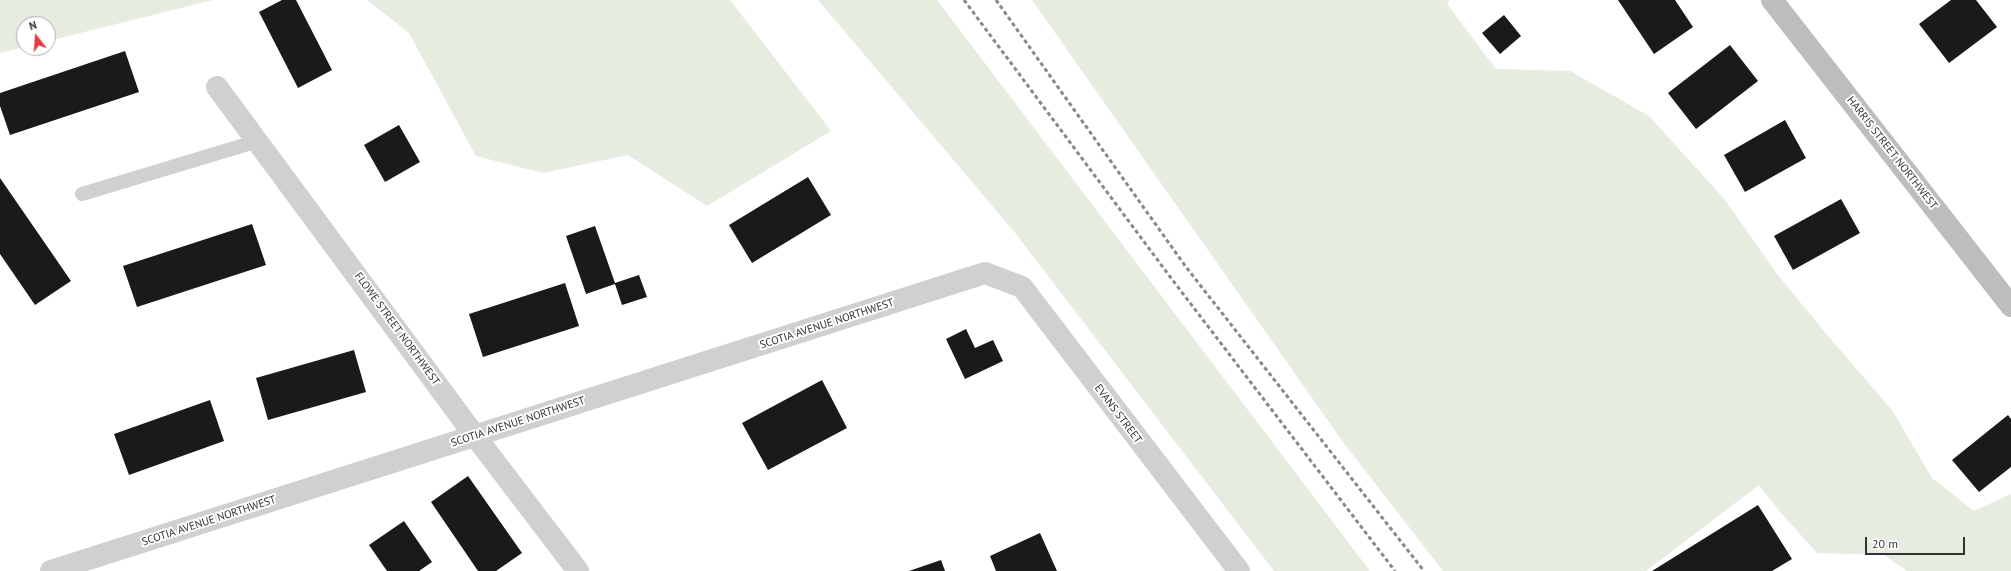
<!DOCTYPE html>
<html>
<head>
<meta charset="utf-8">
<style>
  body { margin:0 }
  #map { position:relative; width:2011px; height:571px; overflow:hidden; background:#fff; font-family:"PT Sans",sans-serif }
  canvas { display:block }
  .north { position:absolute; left:16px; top:16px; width:40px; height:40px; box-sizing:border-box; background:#fff; border:1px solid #adadad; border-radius:50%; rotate:343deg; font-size:11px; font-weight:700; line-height:16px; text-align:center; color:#333 }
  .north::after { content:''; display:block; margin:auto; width:14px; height:18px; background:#e63946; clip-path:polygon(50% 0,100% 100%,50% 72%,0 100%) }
  .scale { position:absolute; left:1865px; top:537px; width:100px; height:18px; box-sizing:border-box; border:2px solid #333; border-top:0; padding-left:5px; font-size:12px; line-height:14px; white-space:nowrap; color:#333; -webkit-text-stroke:3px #fff; paint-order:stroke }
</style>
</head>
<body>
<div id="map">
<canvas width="2011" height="571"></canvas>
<div class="north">N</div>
<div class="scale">20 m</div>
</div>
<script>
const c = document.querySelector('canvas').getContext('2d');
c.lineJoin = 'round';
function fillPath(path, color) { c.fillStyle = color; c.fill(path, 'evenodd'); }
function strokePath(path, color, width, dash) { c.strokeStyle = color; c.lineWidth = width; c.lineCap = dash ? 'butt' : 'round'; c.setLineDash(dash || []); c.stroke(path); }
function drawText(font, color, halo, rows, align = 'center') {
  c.font = font + ' "PT Sans",sans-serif'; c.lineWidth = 4; c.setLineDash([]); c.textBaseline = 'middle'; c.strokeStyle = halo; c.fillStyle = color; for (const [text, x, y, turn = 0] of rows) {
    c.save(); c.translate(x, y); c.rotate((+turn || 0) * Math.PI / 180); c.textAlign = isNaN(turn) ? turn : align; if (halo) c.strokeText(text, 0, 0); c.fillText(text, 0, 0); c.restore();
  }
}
fillPath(new Path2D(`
  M0,0H213L48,41V24H24V47L0,53Z
  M367,0H730L831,131L707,206L628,155L543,173L476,156L409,33Z
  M818,0H937L1370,571H1274L1016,234Z
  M1032,0H1449L1447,4L1496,69L1570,71L1649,116L1725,200L1777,274L1828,336L1892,410L1932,478L1974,511L2011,494V571H1907L1884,555L1817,553L1781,513L1759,485L1646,571H1443L1343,442Z`), '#e6ecdf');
fillPath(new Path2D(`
  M282,0H296L332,70L298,88L259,12Z
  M1618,0H1675L1693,27L1654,54Z
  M1951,0H1976L1997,27L1949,63L1919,24Z
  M1504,15L1521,36L1500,54L1482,33Z
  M1730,45L1758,81L1696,129L1668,93Z
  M125,51L139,92L10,135L0,106V93Z
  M1785,120L1806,158L1745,192L1724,155Z
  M399,125L420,162L385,182L364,145Z
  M808,177L831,215L752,263L729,225Z
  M0,178L71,281L35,305L0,254Z
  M1841,199L1860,233L1793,270L1774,236Z
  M252,224L266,265L137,307L123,266Z
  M595,226L615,283L639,275L647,297L622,305L615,284L586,294L566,236Z
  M565,283L579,326L483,357L469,314Z
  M966,329L975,348L993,340L1003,361L965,379L946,339Z
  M354,350L366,392L268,420L256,378Z
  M822,380L847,428L768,470L742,423Z
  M210,400L224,441L129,475L114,434Z
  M2008,415L2011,419V467L1979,492L1952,460Z
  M468,476L522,553L496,571H478L431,502Z
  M1758,505L1792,559L1772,571H1652Z
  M404,521L432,562L419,571H387L369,545Z
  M1040,533L1057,571H996L990,556Z
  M941,560L945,571H909Z`), '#1a1a1a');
strokePath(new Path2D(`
  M82,194L258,141`), '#d0d0d0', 14);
strokePath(new Path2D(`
  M217,87L475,436L578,571
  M51,571L985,273L1022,287L1239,571`), '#d0d0d0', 22);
strokePath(new Path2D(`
  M1772,0L2011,306`), '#bdbdbd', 22);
strokePath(new Path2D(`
  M964,0L1171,278L1395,571
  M996,0L1186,267L1424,571`), '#888', 3, [4, 3]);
drawText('11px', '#333', '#fff', [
  ["HARRIS STREET NORTHWEST",1892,153,52],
  ["SCOTIA AVENUE NORTHWEST",827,324,-18],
  ["FLOWE STREET NORTHWEST",397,329,54],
  ["EVANS STREET",1118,414,53],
  ["SCOTIA AVENUE NORTHWEST",518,422,-18],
  ["SCOTIA AVENUE NORTHWEST",209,521,-18]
]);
</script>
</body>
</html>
